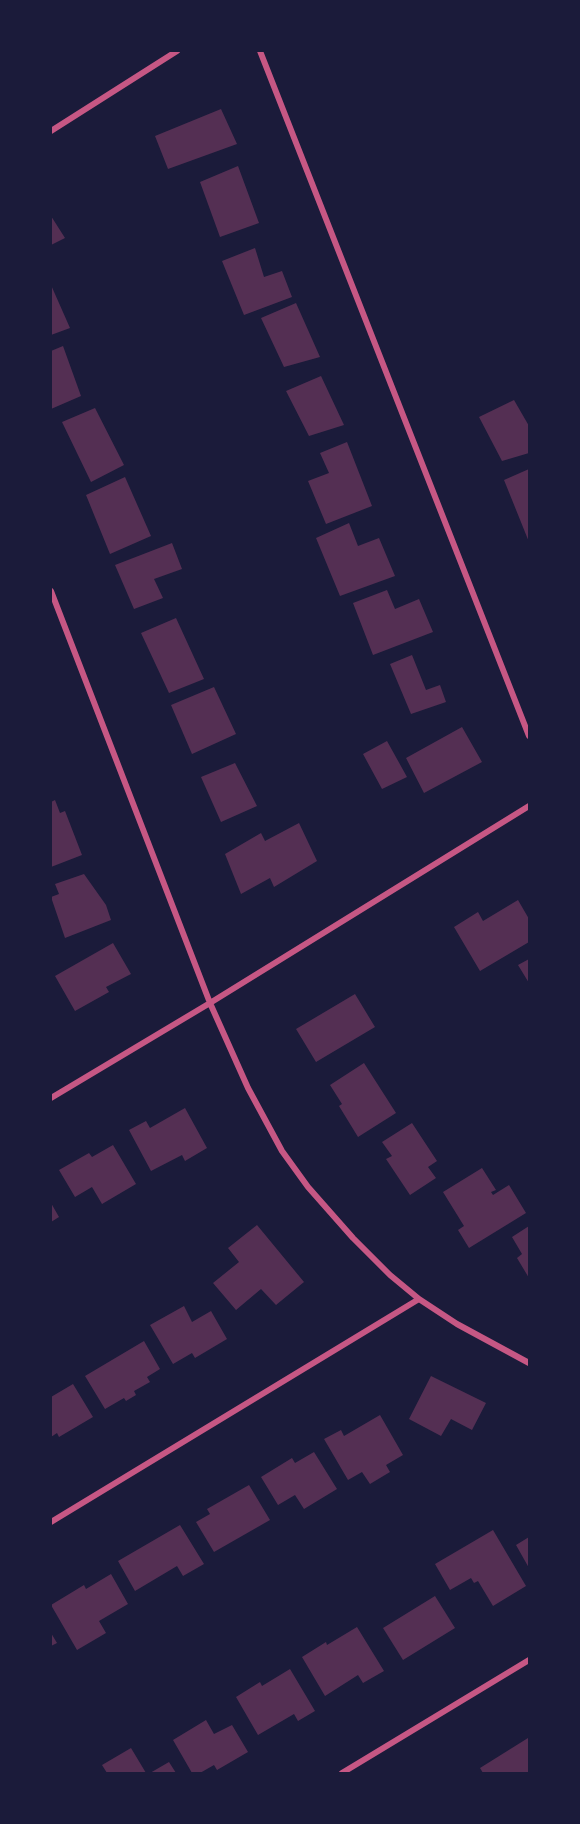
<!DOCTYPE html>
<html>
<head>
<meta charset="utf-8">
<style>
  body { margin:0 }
  #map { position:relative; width:580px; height:1824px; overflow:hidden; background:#1b1b3a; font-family:"Exo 2",sans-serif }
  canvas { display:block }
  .frame { position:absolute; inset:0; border:52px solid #1b1b3a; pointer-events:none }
</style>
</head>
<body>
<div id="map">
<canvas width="580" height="1824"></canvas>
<div class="frame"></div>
</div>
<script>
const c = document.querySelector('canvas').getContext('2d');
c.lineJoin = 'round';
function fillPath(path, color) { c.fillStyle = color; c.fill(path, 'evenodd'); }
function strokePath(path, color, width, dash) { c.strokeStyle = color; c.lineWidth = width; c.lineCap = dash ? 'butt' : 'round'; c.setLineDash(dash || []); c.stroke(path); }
fillPath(new Path2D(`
  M221,109L237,144L168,169L155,136Z
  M238,166L259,223L220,237L200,182Z
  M51,216L65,238L51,245Z
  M255,248L264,277L282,271L292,297L244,315L222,261Z
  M51,285L70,328L51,335Z
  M296,303L320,357L284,367L261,318Z
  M63,346L81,396L51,409V351Z
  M321,376L344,425L309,436L286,391Z
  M514,400L529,426V453L502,461L479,417Z
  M95,408L124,465L91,482L62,422Z
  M347,442L372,506L326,524L308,481L329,473L320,453Z
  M529,469V542L504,480Z
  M125,477L151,536L110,554L86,495Z
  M349,523L358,546L379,538L395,576L340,596L316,538Z
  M172,543L182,569L154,579L163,598L134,609L115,565Z
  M387,590L395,609L419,599L433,632L373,655L353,603Z
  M176,618L204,679L169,693L141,633Z
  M412,655L426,690L440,685L446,702L411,714L390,664Z
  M214,687L236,734L192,754L171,705Z
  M462,727L482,762L424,793L406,758Z
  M387,741L407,777L382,789L363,754Z
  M235,763L257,806L221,822L201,777Z
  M55,800L60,813L65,811L82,855L51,867V802Z
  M299,823L317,861L274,887L270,878L241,894L225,854L261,833L265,841Z
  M84,874L106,905L111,920L65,938L51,897L59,894L55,884Z
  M518,900L529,919V942L480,971L454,927L478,912L483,921Z
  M113,943L131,974L106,987L109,992L75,1011L55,976Z
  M529,959V983L518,965Z
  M355,994L375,1027L316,1062L296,1029Z
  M364,1063L396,1113L358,1137L339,1106L342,1104L330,1085Z
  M185,1108L207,1148L185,1161L182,1155L151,1171L129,1130L146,1121L150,1128Z
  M412,1123L437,1161L428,1167L436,1178L410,1195L386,1159L392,1156L382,1142Z
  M113,1145L136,1184L102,1204L92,1187L75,1197L59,1170L89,1153L92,1157Z
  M482,1168L496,1190L491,1192L493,1195L509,1185L526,1213L469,1248L458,1230L464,1226L443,1192Z
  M51,1203L59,1217L51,1222Z
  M257,1225L304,1282L276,1305L261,1289L236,1310L213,1283L239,1262L228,1248Z
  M529,1226V1278L517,1258L522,1254L512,1237Z
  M184,1306L192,1322L211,1311L227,1339L195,1358L192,1353L173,1364L150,1325Z
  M144,1341L160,1369L147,1377L150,1382L134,1391L136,1395L126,1401L124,1398L105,1409L85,1376Z
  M431,1376L486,1403L472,1430L451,1419L441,1436L409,1419Z
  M73,1384L93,1417L59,1437L57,1433L51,1437V1397Z
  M380,1415L403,1455L386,1465L390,1472L370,1484L362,1472L348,1480L324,1439L341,1430L344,1436Z
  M314,1452L337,1489L304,1509L295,1495L278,1505L261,1477L292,1458L295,1463Z
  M249,1485L270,1520L214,1552L196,1522L210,1514L207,1509Z
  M180,1525L204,1564L183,1576L177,1566L135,1591L118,1561Z
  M493,1530L526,1586L493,1606L478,1581L474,1583L471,1578L450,1590L435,1564Z
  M529,1537V1568L516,1545Z
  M111,1574L128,1604L99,1621L106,1633L77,1650L51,1605L84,1585L86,1589Z
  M435,1596L455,1628L403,1660L383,1628Z
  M357,1627L384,1671L363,1683L358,1675L325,1696L302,1657L326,1642L327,1645Z
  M51,1633L57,1643L51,1646Z
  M290,1669L315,1711L298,1721L294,1714L258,1735L236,1697L260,1682L262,1686Z
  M206,1720L214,1734L232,1725L248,1752L217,1770L214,1765L200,1773H192L173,1740Z
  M528,1738L529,1773H483L480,1768Z
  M131,1748L146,1773H107L102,1765Z
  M169,1762L176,1773H150Z`), '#542f53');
strokePath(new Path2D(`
  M260,51L529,736
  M51,131L177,51
  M51,591L210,1003L248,1088L282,1151L308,1187L353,1238L390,1275L419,1299L457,1324L529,1363
  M51,1098L210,1003L529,806
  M51,1522L419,1299
  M342,1773L529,1660`), '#c65784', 6);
</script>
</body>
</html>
